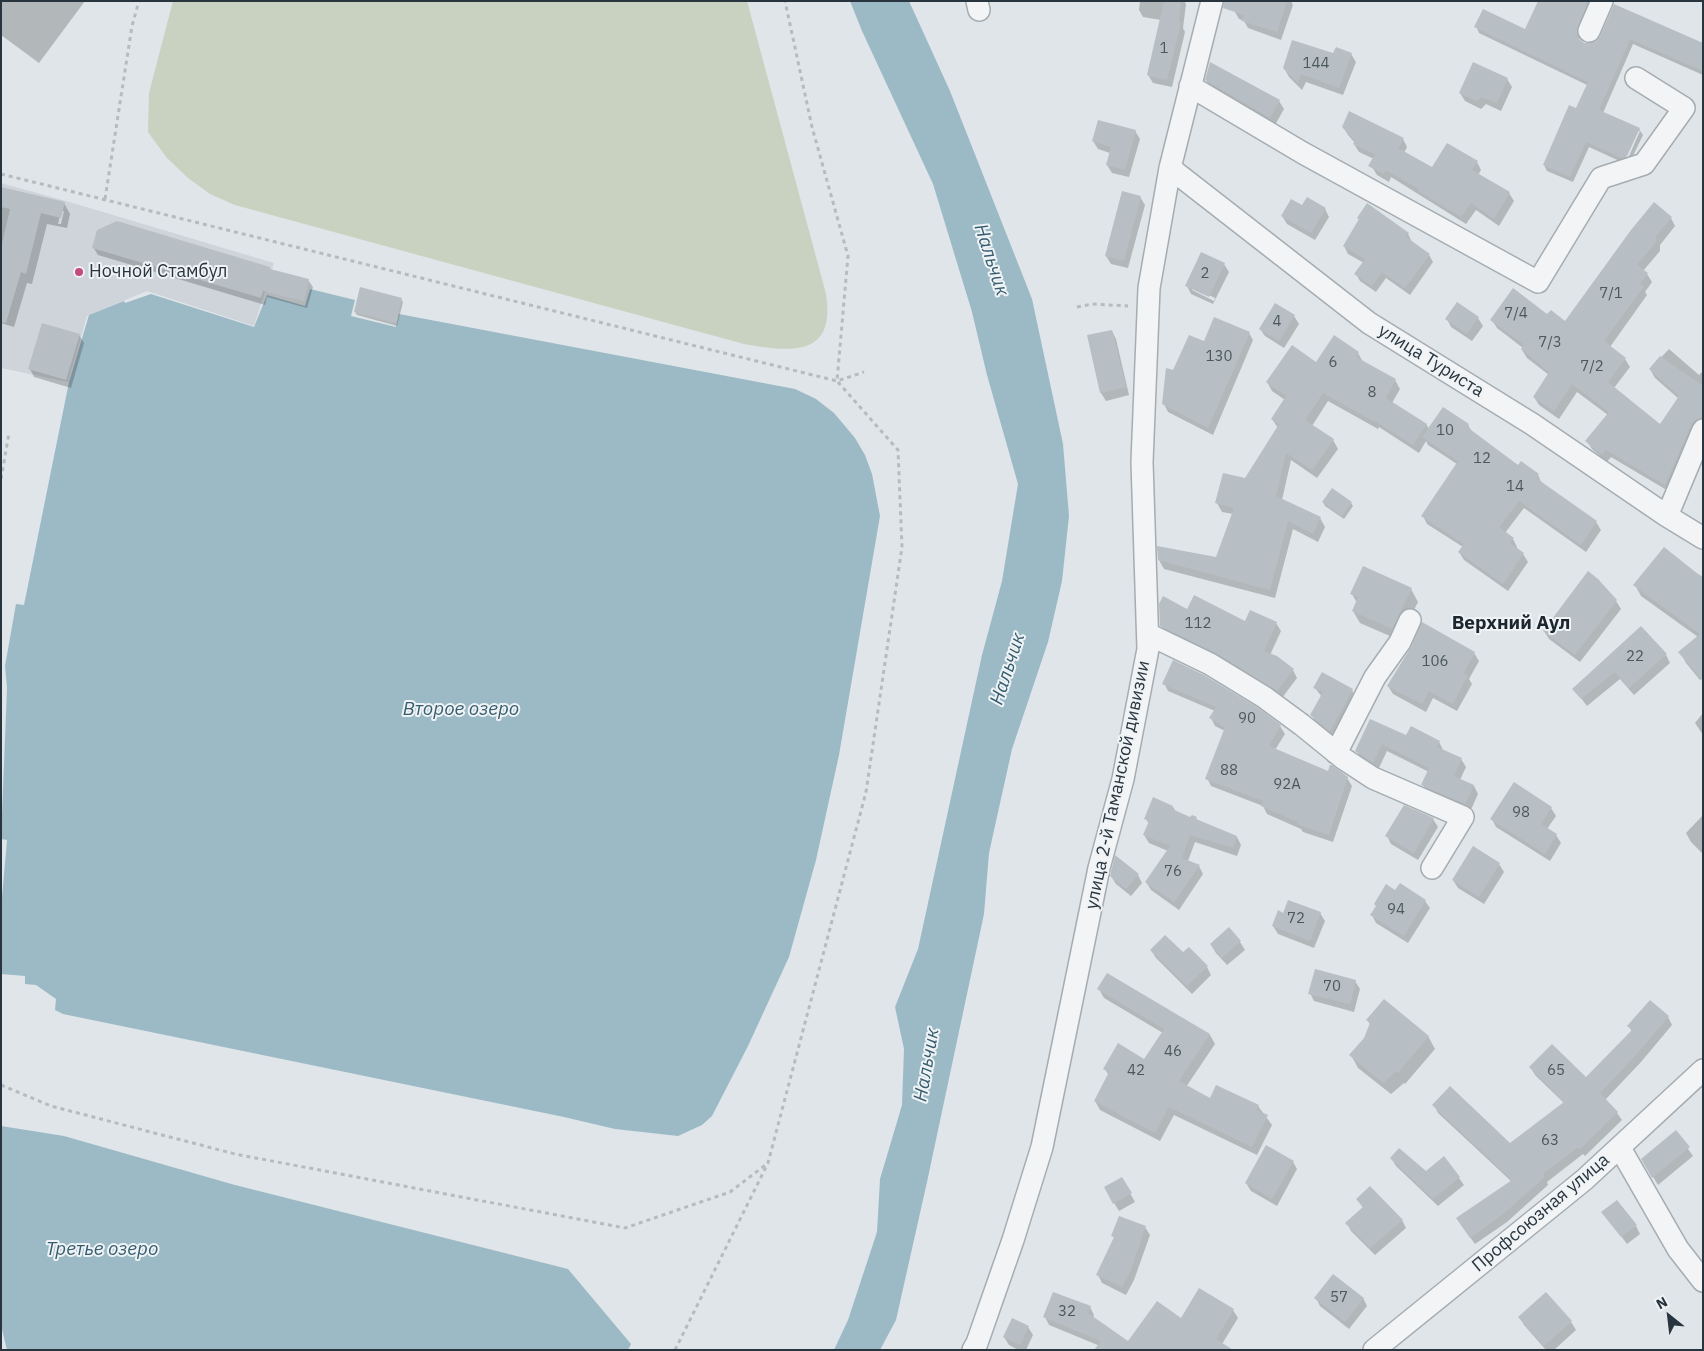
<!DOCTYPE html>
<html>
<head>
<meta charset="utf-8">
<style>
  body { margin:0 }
  #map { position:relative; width:1704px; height:1351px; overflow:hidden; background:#dfe5e8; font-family:"IBM Plex Sans",sans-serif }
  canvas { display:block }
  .frame { position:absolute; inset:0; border:2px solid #29353e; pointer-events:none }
  .north { position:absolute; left:1644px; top:1291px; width:50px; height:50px; -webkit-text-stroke:4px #eff3f5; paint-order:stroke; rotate:331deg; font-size:14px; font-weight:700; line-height:20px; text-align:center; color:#29353e }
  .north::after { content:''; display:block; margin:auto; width:18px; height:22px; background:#29353e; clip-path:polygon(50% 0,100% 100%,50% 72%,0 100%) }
</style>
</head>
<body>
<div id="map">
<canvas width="1704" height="1351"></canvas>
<div class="frame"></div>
<div class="north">N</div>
</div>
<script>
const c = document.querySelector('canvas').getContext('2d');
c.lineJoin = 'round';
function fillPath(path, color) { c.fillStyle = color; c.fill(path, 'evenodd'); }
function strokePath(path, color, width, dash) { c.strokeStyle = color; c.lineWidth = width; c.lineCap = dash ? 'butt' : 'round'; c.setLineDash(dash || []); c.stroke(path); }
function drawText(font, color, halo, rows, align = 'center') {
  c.font = font + ' "IBM Plex Sans",sans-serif'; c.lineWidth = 4; c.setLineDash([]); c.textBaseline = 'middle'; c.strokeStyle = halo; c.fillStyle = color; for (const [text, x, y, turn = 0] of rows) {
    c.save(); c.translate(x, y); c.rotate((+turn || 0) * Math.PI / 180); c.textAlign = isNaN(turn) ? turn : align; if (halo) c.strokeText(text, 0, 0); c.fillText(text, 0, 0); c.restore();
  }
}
fillPath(new Path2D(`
  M1,183L66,201L274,263L254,326L147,291L87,316L68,382L1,368Z`), '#ced4d9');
fillPath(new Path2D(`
  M173,1H747L826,294C836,358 790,352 744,344L235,205L210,194L188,178L167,158L148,132L149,93Z`), '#c9d1c1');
fillPath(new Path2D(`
  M850,1H909L950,91L1032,299L1063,444L1069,516L1062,581L1048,642L1012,749L989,853L984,914L927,1182L896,1320L880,1350H834L848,1320L877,1232L880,1179L902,1105L904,1049L895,1007L918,949L982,655L1002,581L1018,484L987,375L972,312L933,184L862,31Z
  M310,289L355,300L351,316L396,327L399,314L795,389L816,399L834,413L855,438L865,455L872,474L880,516L839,755L816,860L789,957L748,1046L712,1116L702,1125L678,1136L615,1129L564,1117L63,1014L55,1010L56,999L36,985L25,984V976L1,974V909L7,840L1,839L7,688L5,666L16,604L24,605L69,382L89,315L124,301L125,303L151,294L254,327L267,295L305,306Z
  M1,1126L64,1136L235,1185L568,1269L631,1344L628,1350H7L1,1325Z`), '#9cbac6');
fillPath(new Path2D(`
  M1,1H85L39,63L1,35Z
  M1140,1H1184L1186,4L1183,28L1185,32L1172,87L1153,83L1148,75L1161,20L1143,17L1139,10Z
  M1238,1H1291L1293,5L1281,40L1248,28L1244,21L1239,19L1235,12Z
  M1539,1H1594L1580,33L1579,40L1584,44L1590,45L1598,42L1602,37L1703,44V75L1633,44L1603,113L1639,129L1643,135L1630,162L1626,164L1589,147L1573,182L1547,171L1544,165L1576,109L1587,85L1479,33L1476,26L1525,31ZM1637,131H1640L1626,163L1624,162Z
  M1351,54L1356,62L1343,95L1306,82L1302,90L1289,77L1284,68L1333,55Z
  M1211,64L1279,101L1284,109L1275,125L1211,88L1206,80Z
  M1507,79L1512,87L1501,111L1486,104L1481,109L1465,101L1460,93Z
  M1343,127L1403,139L1407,147L1404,153L1432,169L1477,162L1481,170L1478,175L1509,193L1514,201L1499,226L1476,210L1466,224L1391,177L1389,182L1377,175L1372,167L1374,159L1359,152L1354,144L1355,143L1348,135Z
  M1135,131L1140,139L1129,177L1112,173L1107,165L1110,153L1098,149L1093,141Z
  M1,189L64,203L70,214L67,228L47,224L32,284L27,283L14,327L1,323ZM61,211H64L61,224H58Z
  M1140,197L1145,205L1128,268L1111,264L1106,256Z
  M1302,207L1325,209L1329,217L1315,240L1287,224L1282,216Z
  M1358,218L1408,234L1412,242L1429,255L1433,262L1410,295L1386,278L1376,292L1360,281L1356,274L1364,263L1348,254L1344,246L1359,220Z
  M1671,218L1675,226L1660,245V251L1643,271L1647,274L1652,282L1645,292L1647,295L1610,347L1625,359L1630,367L1614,388L1660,426L1679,399L1655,378L1650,369L1669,349L1699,375L1703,371V427L1670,492L1611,457L1607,462L1592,449L1587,441L1608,415L1577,392L1559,419L1539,405L1534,397L1549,375L1527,358L1522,350L1523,348L1497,328L1492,320L1547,316L1566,323Z
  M93,247L269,268L271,270L308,280L313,287L307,308L267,297L265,305L98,255Z
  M1224,264L1229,272L1213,304L1191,294L1187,286ZM1192,287L1215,298L1214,301L1192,290Z
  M401,299L403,302L397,326L357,315L355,312Z
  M1275,304L1294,316L1299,324L1284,348L1265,336L1260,329Z
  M1478,318L1483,326L1472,341L1451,327L1447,319Z
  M1112,331L1116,339L1129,395L1106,401L1101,393L1088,336Z
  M1249,333L1253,340L1213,435L1168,412L1164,404L1174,372L1205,343Z
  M79,335L84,343L71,388L34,377L30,369Z
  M1358,353L1363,362L1395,380L1400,389L1392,403L1426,424L1429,429L1468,425L1472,432L1518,467L1538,475L1542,484L1596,522L1601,530L1586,552L1524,508L1505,533L1513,539L1517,547L1516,549L1523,554L1528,562L1508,591L1464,560L1459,552L1463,547L1427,524L1423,516L1457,464L1428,445L1426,441L1419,453L1379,427L1378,429L1328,401L1312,426L1333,440L1338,449L1317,478L1291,460L1282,500L1320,518L1325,527L1318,542L1293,529L1275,598L1164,569L1159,560L1217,559L1233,514L1222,512L1217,503L1245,480L1278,428L1272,419L1285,400L1272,391L1267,382L1316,364Z
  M1323,502L1351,503L1353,506L1344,519L1325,506Z
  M1698,574L1703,577V678L1700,680L1686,663L1680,652L1698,637L1641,596L1635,585Z
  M1411,589L1418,602L1399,640L1360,623L1353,611L1357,603L1352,594Z
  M1616,601L1621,609L1580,662L1549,639L1544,631Z
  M1188,610L1246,623H1276L1281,631L1270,655L1293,670L1297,678L1282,698L1166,634L1161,625Z
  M1423,624L1474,653L1479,661L1469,679L1472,684L1457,711L1433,698L1426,712L1393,694L1388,686L1412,648Z
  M1641,628L1666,655L1670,663L1634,695L1620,679L1587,706L1574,689Z
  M1164,683L1280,726L1285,734L1275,750L1328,773L1347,778L1352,786L1333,842L1303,832L1301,829L1267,814L1263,806L1211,786L1207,778L1225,731L1215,726L1211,718L1215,711L1168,691Z
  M1315,688L1352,690L1356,698L1334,738L1316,724L1312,715L1322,697Z
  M1703,713V735L1695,723Z
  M1407,737L1439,742L1443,750L1461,759L1466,767L1460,780L1474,786L1478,794L1470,812L1427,793L1423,785L1429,772L1387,751L1378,770L1361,759L1357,751Z
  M1173,807L1176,812L1191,818H1196L1197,821L1237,837L1241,845L1237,856L1195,842L1188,861L1199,866L1203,874L1179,910L1151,890L1146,882L1168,851L1149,843L1144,835L1149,824L1146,819Z
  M1551,808L1556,816L1547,829L1556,835L1561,843L1550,861L1496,827L1492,819Z
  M1703,815V854L1691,842L1686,833Z
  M1433,819L1438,827L1418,860L1391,844L1387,836Z
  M1499,864L1504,872L1484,904L1458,888L1453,880Z
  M1138,875L1142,883L1131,896L1116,884L1111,876Z
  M1396,892L1425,901L1430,908L1408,943L1376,923L1372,915Z
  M1320,913L1325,921L1314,948L1278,934L1273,926L1284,914Z
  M1240,942L1245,950L1227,965L1216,953L1211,945Z
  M1151,950L1183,954L1207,967L1211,975L1192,994L1156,958Z
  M1108,974L1210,1035L1215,1044L1186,1087L1211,1100L1258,1106L1272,1125L1257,1155L1174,1115L1160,1141L1100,1110L1095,1101L1109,1076L1105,1069L1144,1060L1163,1033L1104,998L1099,989Z
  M1355,981L1360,989L1354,1012L1314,1001L1310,993Z
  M1668,1017L1672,1025L1641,1062L1605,1100L1617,1113L1622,1120L1585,1156L1583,1154L1547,1182L1548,1185L1507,1222L1475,1244L1462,1226L1511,1181L1438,1113L1434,1105L1510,1145L1564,1103L1535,1075L1531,1068L1586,1079L1632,1032L1629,1026Z
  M1368,1020L1428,1036L1435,1049L1405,1084L1404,1083L1391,1094L1358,1068L1351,1055L1365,1039L1370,1025Z
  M1676,1132L1693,1156L1658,1185L1642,1159Z
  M1391,1158L1426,1173L1459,1178L1464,1185L1438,1206L1396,1166Z
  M1293,1162L1297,1169L1277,1206L1251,1191L1246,1183Z
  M1122,1179L1135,1202L1119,1211L1105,1188Z
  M1357,1199L1402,1220L1406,1228L1375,1255L1351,1231L1347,1223L1364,1209Z
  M1603,1212L1636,1226L1640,1234L1627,1244Z
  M1145,1227L1150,1235L1134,1280L1126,1295L1102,1283L1098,1275L1115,1239L1113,1236Z
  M1546,1294L1571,1322L1576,1330L1554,1350H1546L1524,1325L1520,1318Z
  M1316,1298H1363L1367,1306L1349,1329L1320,1306Z
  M1090,1307L1094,1315L1093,1318L1128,1343L1182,1320L1233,1310L1238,1318L1222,1344L1100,1346L1049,1325L1045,1317Z
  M1028,1327L1033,1335L1026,1350H1018L1009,1345L1004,1337Z`), '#0003');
fillPath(new Path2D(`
  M1164,1H1181L1179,22L1181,23L1167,80L1147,75Z
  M1224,1H1287L1277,32L1242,21L1244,15L1223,8Z
  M1538,1H1588L1577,32L1579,39L1584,43H1590L1596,41L1600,36L1614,4L1703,43V71L1630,39L1599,110L1640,128L1627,156L1622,158L1586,142L1570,177L1543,165L1569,105L1576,108L1588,82L1474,27L1483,9L1525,29Z
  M1292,40L1333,53L1336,47L1352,53L1339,88L1301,74L1298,83L1283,68Z
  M1210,62L1280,100L1270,118L1205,80Z
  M1473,62L1508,78L1497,103L1481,97L1477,101L1459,93Z
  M1349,111L1404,138L1398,148L1432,167L1447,143L1478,161L1472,170L1510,192L1494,219L1471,203L1461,217L1418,191L1419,189L1386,170L1384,174L1368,166L1375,154L1353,144L1355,141L1342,127Z
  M1098,120L1136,130L1125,170L1106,165L1111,147L1092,141Z
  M1,187L65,202L61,218L41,213L26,274L21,272L6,323L1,322V248L10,209L1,207Z
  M1122,191L1141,196L1124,261L1105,256Z
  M1307,197L1326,208L1311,233L1281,216L1291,199L1302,205Z
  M1654,202L1672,217L1656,236V242L1637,265L1648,273L1640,284L1644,286L1604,341L1626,358L1608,382L1660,424L1679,396L1649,369L1660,356L1703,386V418L1696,420L1691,425L1665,485L1606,450L1602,455L1585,441L1609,412L1572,384L1554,411L1533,397L1549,372L1521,349L1524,345L1490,320L1513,288L1547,314L1551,310L1565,321L1631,230Z
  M1367,203L1409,233L1406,237L1430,254L1405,288L1382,272L1372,286L1354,274L1365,259L1343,246L1359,219L1357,218Z
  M117,221L270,267V269L309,279L304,301L263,291L261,298L92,248L97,230Z
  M1201,252L1225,263L1209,297L1185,286Z
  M360,287L402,298L396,323L354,312Z
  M1457,302L1479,317L1467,334L1445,319Z
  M1275,303L1295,315L1279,341L1259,329Z
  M1214,317L1250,332L1208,428L1162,404L1166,368L1173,370L1189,335L1204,341Z
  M42,323L80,334L66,380L28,369Z
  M1112,330L1126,387L1100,393L1087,335Z
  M1334,335L1359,352L1356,357L1396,379L1386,398L1427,424L1413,445L1373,420V421L1323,393L1305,420L1334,439L1312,470L1286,453L1276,496L1321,517L1313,534L1288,521L1270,590L1158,560L1157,546L1216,557L1234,508L1215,503L1223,473L1245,478L1279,424L1271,419L1286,396L1266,382L1292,345L1316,362Z
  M1443,407L1469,424L1467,427L1518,465L1521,461L1539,474L1536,478L1597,521L1581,545L1519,501L1499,527L1514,538L1510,543L1524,553L1503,584L1458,552L1464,544L1421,516L1458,461L1422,437Z
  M1332,488L1352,502L1342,516L1322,502Z
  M1664,547L1703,578V681L1678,652L1700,634L1633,585Z
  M1363,566L1412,588L1392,629L1352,611L1358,597L1350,594Z
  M1588,571L1598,579L1617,600L1575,655L1543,631Z
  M1194,595L1245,621L1250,610L1277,622L1264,651L1277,656L1294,669L1277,691L1216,653L1160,626L1159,604L1163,596L1187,609Z
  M1422,622L1475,652L1463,674L1468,675L1453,704L1429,691L1422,704L1387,686L1411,647Z
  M1641,626L1667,654L1629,688L1615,672L1581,699L1572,689Z
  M1173,660L1204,675L1257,707L1281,725L1269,746L1328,771L1330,765H1332L1348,777L1329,835L1297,824L1298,822L1261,806L1263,801L1205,779L1225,727L1209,718L1216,707L1162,684Z
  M1322,672L1353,689L1330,731L1310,715L1323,692L1313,688Z
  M1370,719L1406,735L1411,726L1440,741L1437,747L1462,758L1454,776L1474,785L1465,804L1421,785L1429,768L1382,744L1373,763L1355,751Z
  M1514,782L1552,807L1541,824L1557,834L1545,854L1490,819Z
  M1153,797L1173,806L1172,809L1190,817L1192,815L1197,817L1196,819L1237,836L1233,848L1190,835L1182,858L1200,865L1174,902L1145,882L1170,846L1143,835L1149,821L1144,819Z
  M1404,805L1434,818L1414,853L1385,836Z
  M1473,846L1500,863L1479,897L1452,880Z
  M1115,855L1139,874L1126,889L1110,876Z
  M1400,883L1426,900L1404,936L1370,915L1376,906L1374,904L1386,884L1395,890Z
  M1288,900L1321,912L1310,941L1272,926L1278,910L1283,913Z
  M1229,927L1241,941L1222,958L1210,944Z
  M1165,935L1183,952L1189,947L1208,966L1187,986L1150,950Z
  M1315,969L1356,980L1350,1004L1308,994Z
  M1107,973L1210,1034L1179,1081L1210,1098L1216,1085L1259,1105L1256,1110L1268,1115L1252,1147L1169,1107L1155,1133L1094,1101L1109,1072L1103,1069L1118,1043L1144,1059L1164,1029L1097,989Z
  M1384,999L1429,1036L1398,1073L1396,1071L1383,1083L1349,1055L1364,1038L1370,1023L1366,1020Z
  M1650,1000L1669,1016L1637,1054L1600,1093L1618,1112L1580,1149L1578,1147L1543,1174L1545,1177L1503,1214L1470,1238L1456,1218L1512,1180L1432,1105L1450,1086L1510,1143L1564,1102L1529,1067L1552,1044L1586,1077L1632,1030L1627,1026Z
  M1676,1130L1690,1147L1652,1178L1641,1159Z
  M1266,1145L1294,1161L1272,1199L1245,1183Z
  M1399,1148L1426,1171L1444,1156L1460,1177L1433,1199L1390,1158Z
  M1122,1177L1132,1193L1113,1204L1104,1187Z
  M1370,1186L1403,1220L1370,1248L1345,1223L1363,1207L1356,1199Z
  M1617,1200L1637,1225L1621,1237L1601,1212Z
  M1119,1216L1146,1226L1130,1272L1122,1287L1096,1275L1114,1237L1111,1236Z
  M1333,1274L1364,1298L1345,1322L1314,1298Z
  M1199,1288L1234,1309L1216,1339L1233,1350H1094L1101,1341L1043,1317L1053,1292L1091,1306L1088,1313L1128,1341L1157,1301L1181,1318Z
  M1546,1292L1572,1321L1544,1346L1518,1317Z
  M1012,1318L1029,1326L1020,1345L1003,1337Z`), '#b7bfc4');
const minor = new Path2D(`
  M977,1L979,10
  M1589,31L1602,1
  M1190,86L1303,153L1538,282L1601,178L1644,164L1684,108L1636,78
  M1170,168L1369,323L1532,424L1667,516L1703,538
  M1667,516L1703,430
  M1148,634L1210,664L1264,697L1302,725L1344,759L1373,778L1463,817L1432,868
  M1336,753L1375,677L1400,642L1410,620
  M1620,1148L1678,1249L1703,1281
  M973,1350L977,1343L1013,1240L1042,1147L1099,868L1123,779L1148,649L1142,462L1149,288L1170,168L1212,1
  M1374,1350L1584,1180L1703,1070`);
strokePath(minor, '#a5adb2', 24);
strokePath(new Path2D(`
  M1,174L837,381L864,372
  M105,199L132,26L139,1
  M1077,307L1092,304L1128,306
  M1,479L9,433
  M1,1085L51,1106L235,1154L625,1228L730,1192L768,1163
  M675,1350L768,1163L866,792L902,547L898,450L837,381L848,256L812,127L785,1`), '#b6bbbf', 3, [4, 4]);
strokePath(minor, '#f2f4f6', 21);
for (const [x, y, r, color] of [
  [79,272,5,"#c54c7a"]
]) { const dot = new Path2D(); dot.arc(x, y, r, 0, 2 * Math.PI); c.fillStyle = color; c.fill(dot); strokePath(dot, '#eff3f5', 2); }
drawText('15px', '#4c5860', null, [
  ["1",1164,49],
  ["144",1316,64],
  ["2",1205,274],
  ["7/1",1611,294],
  ["7/4",1516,314],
  ["4",1277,322],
  ["7/3",1550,343],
  ["130",1219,357],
  ["6",1333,363],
  ["7/2",1592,367],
  ["8",1372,393],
  ["10",1445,431],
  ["12",1482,459],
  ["14",1515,487],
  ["112",1198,624],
  ["22",1635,657],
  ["106",1435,662],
  ["90",1247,719],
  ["88",1229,771],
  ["92А",1287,785],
  ["98",1521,813],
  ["76",1173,872],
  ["94",1396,910],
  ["72",1296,919],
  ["70",1332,987],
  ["46",1173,1052],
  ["42",1136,1071],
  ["65",1556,1071],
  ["63",1550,1141],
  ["57",1339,1298],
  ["32",1067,1312]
]);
drawText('18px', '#29353e', '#eff3f5', [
  ["Ночной Стамбул",89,272]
], 'left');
drawText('18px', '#29353e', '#eff3f5', [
  ["улица Туриста",1431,361,32],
  ["улица 2-й Таманской дивизии",1118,785,-78],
  ["Профсоюзная улица",1541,1213,-40]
]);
drawText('italic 19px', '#365d6f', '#eff3f5', [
  ["Нальчик",991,260,72],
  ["Нальчик",1008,669,-72],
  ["Второе озеро",461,710],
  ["Нальчик",927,1065,-80],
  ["Третье озеро",102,1250]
]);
drawText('bold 19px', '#1b262f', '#eff3f5', [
  ["Верхний Аул",1511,624]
]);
</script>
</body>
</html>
